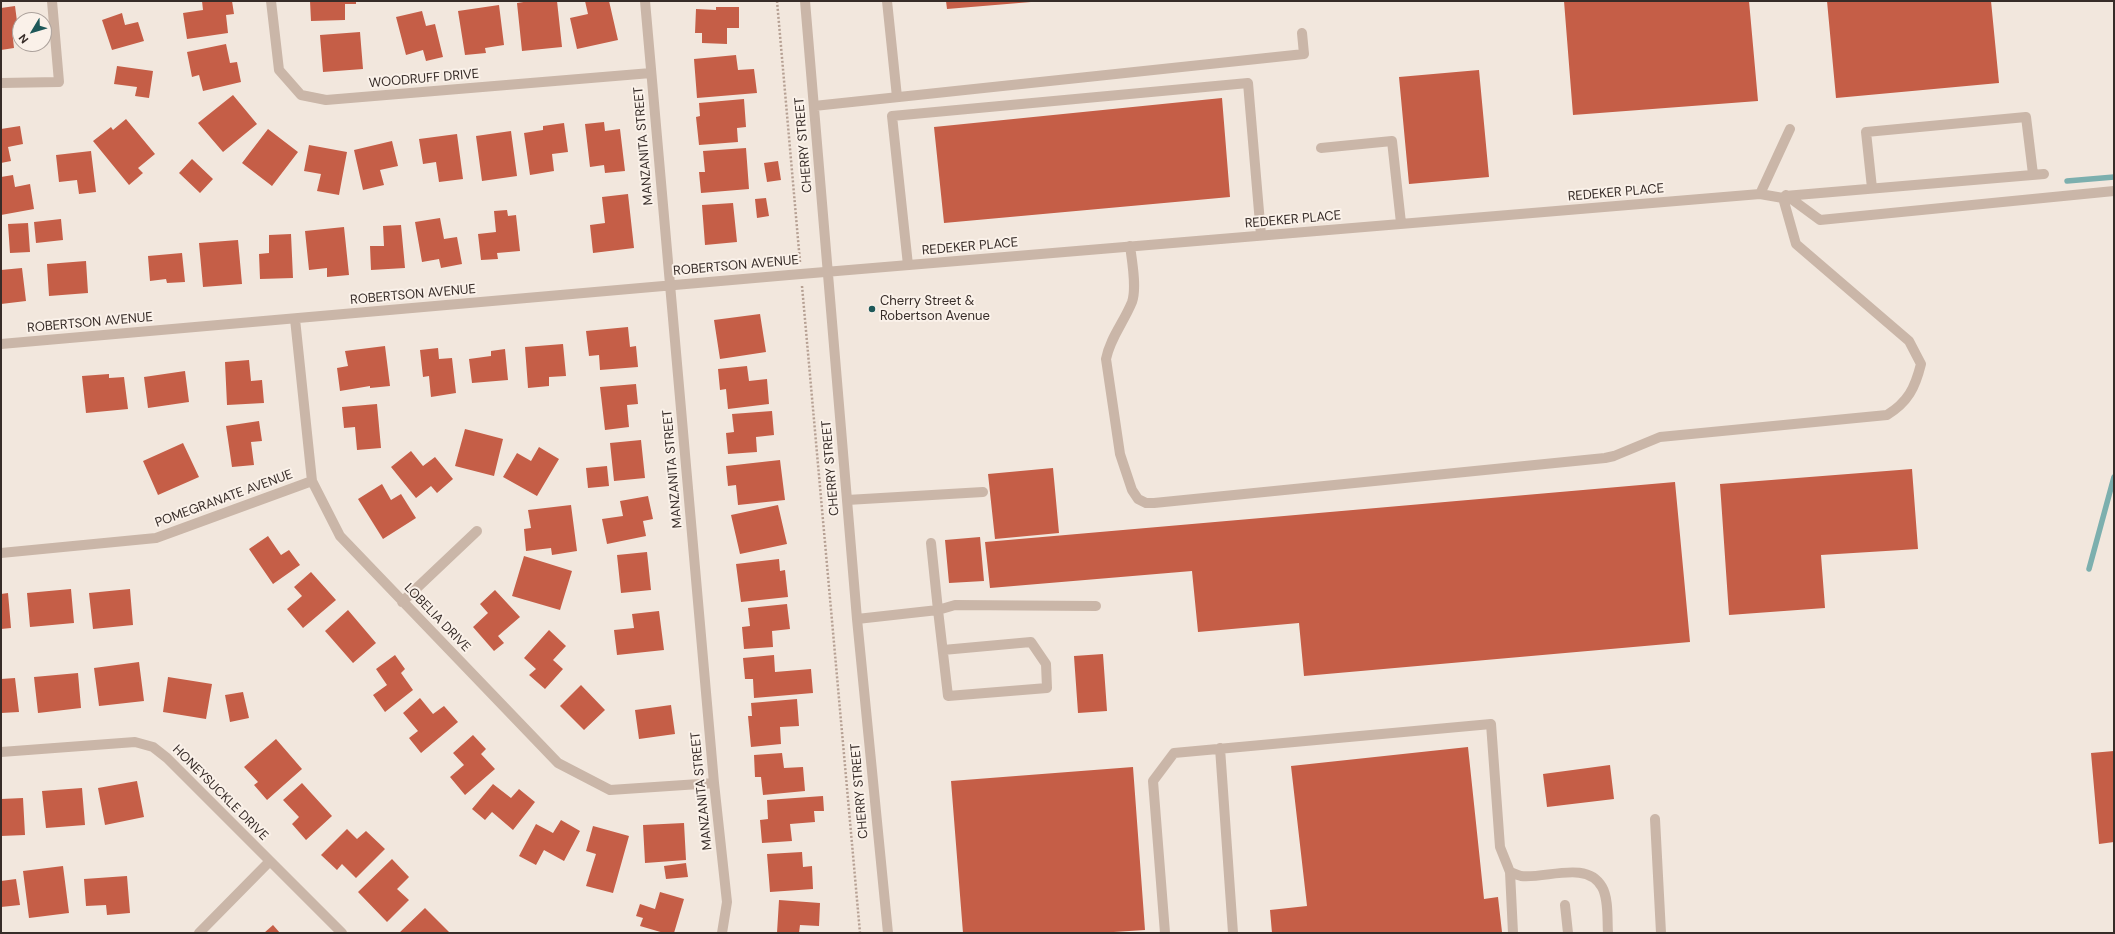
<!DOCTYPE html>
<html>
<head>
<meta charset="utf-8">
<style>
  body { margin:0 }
  #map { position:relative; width:2115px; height:934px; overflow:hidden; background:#f2e7dd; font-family:"DM Sans",sans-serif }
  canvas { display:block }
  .frame { position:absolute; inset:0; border:2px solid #372c28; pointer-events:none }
  .north { position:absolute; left:12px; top:12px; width:40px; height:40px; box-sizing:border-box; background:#faf1e9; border:1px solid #aca29c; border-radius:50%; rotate:232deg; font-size:11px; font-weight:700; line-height:16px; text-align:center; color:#372c28 }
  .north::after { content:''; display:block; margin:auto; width:14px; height:18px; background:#1e5859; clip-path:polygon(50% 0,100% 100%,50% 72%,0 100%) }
</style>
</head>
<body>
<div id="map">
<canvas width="2115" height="934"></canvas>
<div class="frame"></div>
<div class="north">N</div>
</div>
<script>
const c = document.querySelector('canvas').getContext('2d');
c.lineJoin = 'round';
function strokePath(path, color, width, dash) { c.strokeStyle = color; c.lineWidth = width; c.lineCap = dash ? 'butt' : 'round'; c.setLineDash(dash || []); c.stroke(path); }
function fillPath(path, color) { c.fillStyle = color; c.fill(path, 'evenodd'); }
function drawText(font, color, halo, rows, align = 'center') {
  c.font = font + ' "DM Sans",sans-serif'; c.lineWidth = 4; c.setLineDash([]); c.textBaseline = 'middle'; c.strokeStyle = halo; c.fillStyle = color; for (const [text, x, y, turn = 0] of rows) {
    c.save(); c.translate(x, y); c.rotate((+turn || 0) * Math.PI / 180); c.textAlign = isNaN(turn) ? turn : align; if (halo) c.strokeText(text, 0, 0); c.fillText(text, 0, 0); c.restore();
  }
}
strokePath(new Path2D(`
  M2067,181L2114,177
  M2089,569L2114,477`), '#7cafae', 5.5);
fillPath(new Path2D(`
  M202,1H232L234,14L226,15L228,33L187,39L183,13L203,10Z
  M310,1H356V4H345V20L311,21Z
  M530,1H557L562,47L522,51L517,3Z
  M585,1H609L618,40L577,49L570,18L588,14Z
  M946,1H1031V2L947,9Z
  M1564,1H1749L1758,101L1573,115Z
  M1827,1H1991L1999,83L1836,98Z
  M499,5L504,45L485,48L486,53L465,55L458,11Z
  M15,6L18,29L12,30L14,48L1,50V8Z
  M716,7H739V28H727V44L702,43V33H695L696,9L716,10Z
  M422,11L426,26L435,24L443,57L426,61L423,50L406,55L396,17Z
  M122,13L125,25L138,22L144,41L112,50L102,20Z
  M360,32L363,69L323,72L320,35Z
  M226,44L230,63L237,62L241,82L203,91L199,75L192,77L187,52Z
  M736,55L738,70L754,69L757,93L697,98L694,59Z
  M117,66L153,71L149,98L135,96L137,87L114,84Z
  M1479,70L1489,177L1409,184L1399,77Z
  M233,95L257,124L223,152L198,123Z
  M1222,98L1230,197L944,223L934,127Z
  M744,99L746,127L737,128L738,142L699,145L696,117L700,116L699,103Z
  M126,119L155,154L138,168L143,173L129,185L93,141L111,127L113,130Z
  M604,122L605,131L620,129L625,171L605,173L604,165L590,167L585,124Z
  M564,123L568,152L552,154L554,171L530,175L524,133L543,130V126Z
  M20,126L23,144L8,147L11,161L1,163V129Z
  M268,129L298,152L272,186L242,163Z
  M511,131L517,176L482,181L476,136Z
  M457,134L463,179L439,182L436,162L423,164L419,139Z
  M392,141L398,166L380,170L384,185L363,190L354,150Z
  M309,145L347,152L339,195L317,191L321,174L304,171Z
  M746,148L749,189L701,193L699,172H705L703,151Z
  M91,151L96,192L79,194L77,180L59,182L56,155Z
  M192,159L213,179L200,193L179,173Z
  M778,161L781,180L767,182L764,163Z
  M13,175L15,187L30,184L34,209L1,215V177Z
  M628,194L634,248L593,253L590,225L605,223L602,197Z
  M766,198L769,216L757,218L755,199Z
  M733,203L737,242L705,245L702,205Z
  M507,210L508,216L516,215L520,251L497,253L498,259L481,260L478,234L496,232L494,211Z
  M440,218L444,239L457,237L462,264L441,268L439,259L422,262L415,222Z
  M61,219L63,240L36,243L34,222Z
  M28,223L30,252L10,253L8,224Z
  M401,225L405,268L371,270L370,246H384L383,226Z
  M344,227L349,275L327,277V268L309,270L305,231Z
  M291,234L293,278L260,279L259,254L269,253V235Z
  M238,240L242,284L203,287L199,243Z
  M182,253L185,282L167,283L166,279L150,281L148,256Z
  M86,261L88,293L49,296L47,264Z
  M22,268L26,301L1,304V270Z
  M760,314L766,352L720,359L714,320Z
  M628,327L630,347L636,346L638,367L600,370L599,355L589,356L586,331Z
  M563,344L566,376L549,377V386L528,388L525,347Z
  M385,346L390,386L370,388V386L340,391L337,368L348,366L345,351Z
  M438,348L439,359L452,358L456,393L431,397L429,376L423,377L420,350Z
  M505,349L508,380L472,383L469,359L491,356V351Z
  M249,360L251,381L262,380L264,403L227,405L225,362Z
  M747,366L749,381L767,379L769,404L728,409L726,389L720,390L718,369Z
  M185,371L189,402L148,408L144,377Z
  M109,374V378L124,377L128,409L86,413L82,376Z
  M636,384L638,404L627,405L629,427L605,430L600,387Z
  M377,404L381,448L357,450L355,427L344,428L342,407Z
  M772,411L774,435L756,437L757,452L728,454L726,433L734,432L732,414Z
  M259,421L262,441L251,442L254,465L232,467L226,426Z
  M465,429L503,439L494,476L455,466Z
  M641,440L645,478L614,481L610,443Z
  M183,443L199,477L158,495L143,461Z
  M539,447L559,459L537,496L503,477L517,453L531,461Z
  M411,451L423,466L435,457L453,479L437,493L431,486L416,498L391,467Z
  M780,460L785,500L738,505L736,485L728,486L726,466Z
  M607,466L609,486L588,488L586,468Z
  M1053,468L1059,533L995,539L988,474Z
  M1912,469L1918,549L1821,555L1825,608L1729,615L1720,484Z
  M1675,482L1690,642L1304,676L1299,623L1198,632L1192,571L990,588L985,542Z
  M382,484L391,500L401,494L416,518L383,539L358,499Z
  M648,496L653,519L643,521L646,536L607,544L602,519L623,516L620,501Z
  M571,505L577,551L552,555L551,548L526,551L524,529L531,528L528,510Z
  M778,505L787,544L740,554L731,515Z
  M268,536L281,555L289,550L300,565L273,584L249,549Z
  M980,537L984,581L949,583L945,540Z
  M647,552L651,590L621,593L617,555Z
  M524,556L572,571L560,610L512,596Z
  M779,559L780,571L785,570L788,597L741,602L736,564Z
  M311,572L336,600L303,628L287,609L302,596L294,587Z
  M71,589L74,623L30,627L27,593Z
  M130,589L133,625L93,629L89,593Z
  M495,590L520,617L498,636L504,643L494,651L473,627L488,613L480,604Z
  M8,593L11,628L1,629V594Z
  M787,604L790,629L772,631L773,647L744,649L742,627L750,626L748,608Z
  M348,610L376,643L353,663L325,631Z
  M659,611L664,650L617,655L614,630L634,628L632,614Z
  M549,630L566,646L553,660L563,669L545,689L529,675L536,669L524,658Z
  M1103,654L1107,711L1078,713L1074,656Z
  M395,655L405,669L401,673L413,690L385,712L373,695L387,685L376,669Z
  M774,655L775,672L811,669L813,693L754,698L753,679H745L743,658Z
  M139,662L144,701L99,706L94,668Z
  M78,673L81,708L38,713L34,677Z
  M168,677L212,684L206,719L163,712Z
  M15,678L19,712L1,713V679Z
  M581,685L605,710L584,730L560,706Z
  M243,692L249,718L230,722L225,695Z
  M420,698L433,714L444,706L458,722L421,753L409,738L418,731L403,713Z
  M797,699L799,726L780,727L781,744L751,747L748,716H752L751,703Z
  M671,705L675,734L639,739L635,710Z
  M473,735L486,749L481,754L495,769L465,795L450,777L464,765L453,753Z
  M276,739L302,769L267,800L254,785L258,782L244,767Z
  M1468,747L1484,899L1498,897L1502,932L1272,933L1270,910L1307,906L1291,766Z
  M2114,751V842L2099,844L2091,753Z
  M782,753L784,768L803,767L805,791L763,795L761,777H755L754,755Z
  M1610,765L1614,799L1547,807L1543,774Z
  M1133,767L1145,930L1098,933H963L951,781Z
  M137,781L144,817L105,825L98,788Z
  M302,783L332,816L306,840L292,824L299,817L283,800Z
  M493,784L511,798L519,789L535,802L513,830L492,812L485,820L472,809Z
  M82,788L85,825L46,828L42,791Z
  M823,796L824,811H814L815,822L790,824L792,841L762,843L760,820L768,819L767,800Z
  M23,798L25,835L1,836V799Z
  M561,820L580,831L564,861L544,850L536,865L519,856L536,824L553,833Z
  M684,823L686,860L645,863L643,825Z
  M593,826L629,836L613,893L586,886L596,854L586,851Z
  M347,829L357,839L366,831L385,849L356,878L342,864L337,870L321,855Z
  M802,852L803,867L812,866L813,889L770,892L767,854Z
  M392,859L409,877L397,889L409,900L387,922L358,892Z
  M686,863L688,877L666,879L664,866Z
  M63,866L69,913L29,918L23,871Z
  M127,876L130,913L107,915L106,905L86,906L84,879Z
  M16,879L20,905L1,907V881Z
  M660,892L684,899L674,933H664L640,926L643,918L636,916L640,904L655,909Z
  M779,900L820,903L819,926L800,925L799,933H777Z
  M425,908L450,933H399Z
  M273,925L280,933H264Z`), '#c55e47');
strokePath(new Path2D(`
  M777,1L800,262
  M802,286L860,933`), '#b6a093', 2.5, [2, 2]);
strokePath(new Path2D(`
  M271,1L279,70L301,95L326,100L651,73
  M645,1L714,783L727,902L722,933
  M805,1L857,619L888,933
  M887,1L897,97
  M1,83L59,82L52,1
  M814,106L1304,54L1302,33
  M1321,148L1392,141L1401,223
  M1872,188L1866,132L2026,117L2033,174
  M1760,194L1790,129
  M1786,195L1820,220L2114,191
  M1785,196L2044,174
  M1130,246C1132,261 1137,288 1132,302C1124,322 1110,338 1106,359L1120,454L1132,490L1138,499L1146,503H1154L1605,458L1614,456L1660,437L1887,415C1908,402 1915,388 1921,364L1909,341L1796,244L1783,198
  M908,265L892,116L1248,83L1261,235
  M295,319L312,481L340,536L558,763L610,790L714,783
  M1,344L789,275L1760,194L1783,198
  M847,500L983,492
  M1,553L156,538L312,481
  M402,602L477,531
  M857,619L938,610L931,543
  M943,650L1031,642L1046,664L1047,688L948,696L938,610L955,605L1096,606
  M1220,748L1233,933
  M1,752L135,742L153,747L167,758L342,933
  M1655,819L1661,933
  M1510,872L1513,933
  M1565,905L1568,933
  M199,933L270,861
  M1165,933L1153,781L1174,753L1491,724L1500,847L1510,872C1513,873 1517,875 1521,876C1546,879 1587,860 1602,887C1609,899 1607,920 1608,933`), '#cab6a8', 10);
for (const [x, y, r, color] of [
  [872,309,4,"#1e5859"]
]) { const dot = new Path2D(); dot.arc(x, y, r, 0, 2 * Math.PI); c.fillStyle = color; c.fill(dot); strokePath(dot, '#faf1e9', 1.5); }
drawText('13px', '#372c28', '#faf1e9', [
  ["WOODRUFF DRIVE",424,79,-5],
  ["CHERRY STREET",804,145,-95],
  ["MANZANITA STREET",644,146,-95],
  ["REDEKER PLACE",1616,193,-5],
  ["REDEKER PLACE",1293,220,-5],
  ["REDEKER PLACE",970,247,-5],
  ["ROBERTSON AVENUE",736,266,-5],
  ["ROBERTSON AVENUE",413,295,-5],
  ["ROBERTSON AVENUE",90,323,-5],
  ["CHERRY STREET",831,468,-95],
  ["MANZANITA STREET",673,469,-95],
  ["POMEGRANATE AVENUE",224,499,-20],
  ["LOBELIA DRIVE",437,618,46],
  ["MANZANITA STREET",702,791,-96],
  ["CHERRY STREET",860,791,-95],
  ["HONEYSUCKLE DRIVE",220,793,45]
]);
drawText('13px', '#372c28', '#faf1e9', [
  ["Cherry Street &",880,302],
  ["Robertson Avenue",880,317]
], 'left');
</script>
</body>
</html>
